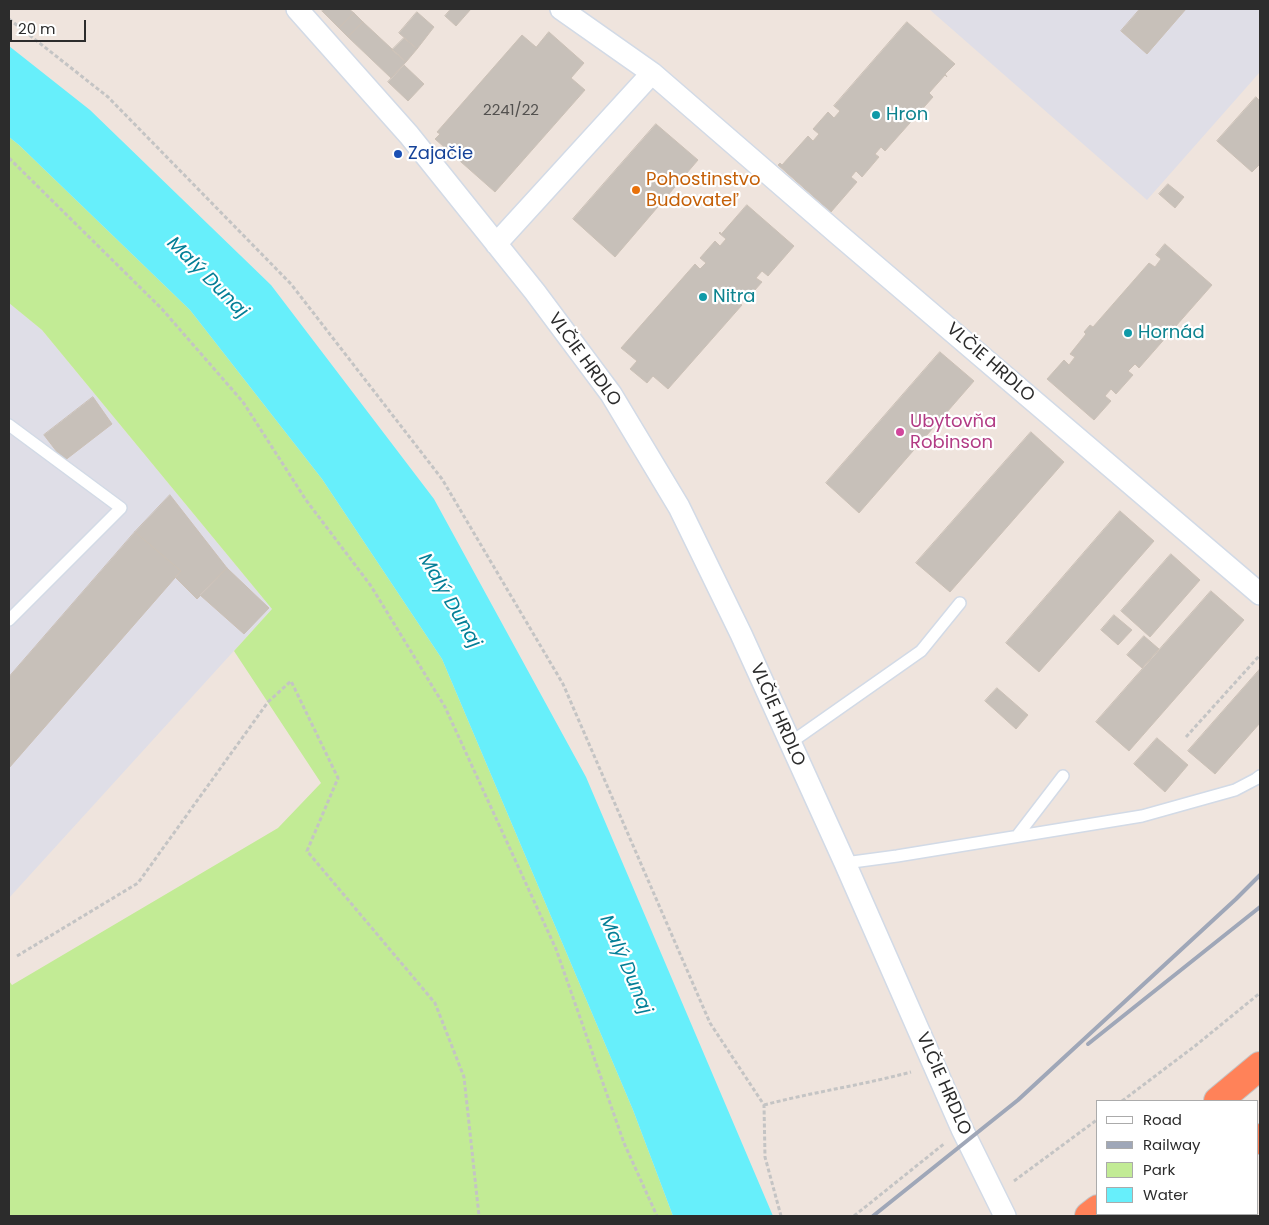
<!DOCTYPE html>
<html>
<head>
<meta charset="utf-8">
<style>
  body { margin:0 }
  #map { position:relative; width:1269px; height:1225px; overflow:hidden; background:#efe4dd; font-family:Poppins,sans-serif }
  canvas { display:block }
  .frame { position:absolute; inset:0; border:10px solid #2c2c2c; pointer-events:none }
  .legend { position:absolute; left:1096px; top:1100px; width:162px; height:115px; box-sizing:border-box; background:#fff; border:1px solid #ababab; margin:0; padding:6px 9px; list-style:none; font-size:15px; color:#2c2c2c }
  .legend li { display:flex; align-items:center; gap:10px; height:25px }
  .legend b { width:25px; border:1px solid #ababab }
  .scale { position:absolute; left:10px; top:20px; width:76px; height:22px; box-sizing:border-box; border:2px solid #2c2c2c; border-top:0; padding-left:6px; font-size:15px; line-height:18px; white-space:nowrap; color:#2c2c2c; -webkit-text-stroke:4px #fff; paint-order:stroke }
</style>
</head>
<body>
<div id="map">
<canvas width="1269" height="1225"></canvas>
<div class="frame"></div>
<ul class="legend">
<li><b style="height:6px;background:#fff"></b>Road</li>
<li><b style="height:6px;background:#9fa7b8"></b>Railway</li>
<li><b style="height:14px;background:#c2eb95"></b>Park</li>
<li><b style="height:14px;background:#67effb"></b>Water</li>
</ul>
<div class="scale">20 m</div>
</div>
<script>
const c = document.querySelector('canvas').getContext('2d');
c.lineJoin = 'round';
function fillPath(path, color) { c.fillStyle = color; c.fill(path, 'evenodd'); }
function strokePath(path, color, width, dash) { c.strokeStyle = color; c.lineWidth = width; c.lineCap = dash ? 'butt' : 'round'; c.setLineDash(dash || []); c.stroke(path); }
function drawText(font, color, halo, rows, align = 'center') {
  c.font = font + ' Poppins,sans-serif'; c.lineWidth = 4.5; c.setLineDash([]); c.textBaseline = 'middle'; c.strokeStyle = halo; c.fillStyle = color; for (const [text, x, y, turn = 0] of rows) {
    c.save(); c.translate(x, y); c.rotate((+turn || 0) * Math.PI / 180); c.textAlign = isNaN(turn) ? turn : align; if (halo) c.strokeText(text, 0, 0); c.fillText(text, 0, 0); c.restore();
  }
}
fillPath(new Path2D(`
  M929,9H1260V72L1147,200Z
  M9,303L42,330L272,609L9,898Z`), '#dfdee7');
fillPath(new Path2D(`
  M9,137L19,145L190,310L322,479L442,659L633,1110L673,1216H9V981L12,985L278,828L321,783L234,651L272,609L42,330L9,303Z`), '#c2eb95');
fillPath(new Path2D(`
  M9,46L90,110L271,285L434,499L586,777L773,1216H673L633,1110L442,659L322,479L190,310L19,145L9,137Z`), '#67effb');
const building = new Path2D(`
  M324,9H349L354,13L339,28L322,11Z
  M451,9H471L456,26L445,16Z
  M1140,9H1186L1147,54L1121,31Z
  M417,12L434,27L417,49L399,33Z
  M354,13L363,22L348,37L339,28Z
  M363,22L406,62L391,78L348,37Z
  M907,22L955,64L945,74L947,77L945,75L929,93L933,97L885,151L881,147L875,154L879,157L862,177L856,171L851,177L857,182L831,212L778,165L780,163L782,165L808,136L813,141L819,134L813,129L828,112L834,118L840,111L834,106Z
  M549,32L584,63L571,78L585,90L495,192L435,139L440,134L437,132L522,35L536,47Z
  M404,38L417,49L406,62L392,50Z
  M404,65L424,84L408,101L388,82Z
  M1256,97L1260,101V164L1252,172L1217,141Z
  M656,124L698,160L615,257L573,219Z
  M1168,184L1184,197L1175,208L1159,194Z
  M747,205L794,246L768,276L762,271L756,278L762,282L747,299L742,294L736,301L742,305L668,389L653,376L647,383L630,369L637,361L621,348L695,264L700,269L706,263L700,258L715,241L720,246L726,239L719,233L720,232L721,234Z
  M1165,244L1212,285L1139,368L1135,364L1128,371L1133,375L1116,394L1111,389L1105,396L1111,401L1094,420L1047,379L1064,360L1069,365L1075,357L1070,354L1086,334L1084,332L1090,325L1093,327L1149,263L1155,267L1161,259L1156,255Z
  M940,352L974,381L859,513L826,483Z
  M93,397L112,424L64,461L44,435Z
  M1031,432L1064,462L950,592L916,563Z
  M170,495L227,568L197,599L175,577L181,571L135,532Z
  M1120,511L1154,541L1039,672L1006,643Z
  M135,532L181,571L9,768V677Z
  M1171,554L1200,580L1150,637L1121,611Z
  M227,568L269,608L244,634L200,595Z
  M1211,591L1244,620L1129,751L1096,722Z
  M1114,615L1132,630L1118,645L1101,630Z
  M1144,636L1159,649L1142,668L1127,655Z
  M1260,669V723L1215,774L1188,751Z
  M997,688L1028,715L1016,729L985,701Z
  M1157,738L1188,765L1165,792L1134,764Z`);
fillPath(building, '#c7c0b9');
strokePath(building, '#cbc0b6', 1);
const service = new Path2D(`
  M9,425L121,508L9,620
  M790,743L921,651L960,603
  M1017,836L1063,776
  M845,863L897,856L1142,816L1235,790L1256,779L1260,776`);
const minor = new Path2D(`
  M297,9L409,135L535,292L611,394L679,507L741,634L845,863L962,1129L1005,1216
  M561,9L652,73
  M496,244L652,73L838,234L1260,594`);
const motorway = new Path2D(`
  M1218,1101L1260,1066
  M1258,1140L1260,1138
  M1089,1216L1098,1209
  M1174,1216L1177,1214`);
strokePath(service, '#d2dae6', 14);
strokePath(minor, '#d2dae6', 24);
strokePath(motorway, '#c4c4c4', 30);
strokePath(new Path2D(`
  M9,19L108,97L291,284L442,479L563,684L710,1023L764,1105L765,1157L781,1216
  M9,158L162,309L243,402L306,500L371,586L445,707L556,949L624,1143L657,1216
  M1186,737L1260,655
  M17,956L138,883L268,702L291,681L338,778L307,851L435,1003L464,1077L479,1216
  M1122,1101L1195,1046L1260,993
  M764,1105C813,1092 863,1085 911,1072
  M1014,1181L1098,1119
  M854,1216L945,1143`), '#c4c4c4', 3, [4, 2.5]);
strokePath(service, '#fff', 11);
strokePath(minor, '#fff', 21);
strokePath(motorway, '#ff8259', 28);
strokePath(new Path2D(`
  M1088,1044L1260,907
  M873,1216L1018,1100L1236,899L1260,875`), '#9fa7b8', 4);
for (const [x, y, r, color] of [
  [876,115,5,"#0f9aa8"],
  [398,154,5,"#1a4fb4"],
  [636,190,5,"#e8710a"],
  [703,297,5,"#0f9aa8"],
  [1128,333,5,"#0f9aa8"],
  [900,432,5,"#d1479c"]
]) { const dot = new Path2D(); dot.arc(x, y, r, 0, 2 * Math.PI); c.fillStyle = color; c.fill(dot); strokePath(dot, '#fff', 2); }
drawText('15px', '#53514f', null, [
  ["2241/22",511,111]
]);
drawText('18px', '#0d838f', '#fff', [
  ["Hron",886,115],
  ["Nitra",713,297],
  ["Hornád",1138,333]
], 'left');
drawText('18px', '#164399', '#fff', [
  ["Zajačie",408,154]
], 'left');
drawText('18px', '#c56008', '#fff', [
  ["Pohostinstvo",646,180],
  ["Budovateľ",646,201]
], 'left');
drawText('18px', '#2c2c2c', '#fff', [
  ["VLČIE HRDLO",584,360,54],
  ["VLČIE HRDLO",990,363,41],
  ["VLČIE HRDLO",777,715,66],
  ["VLČIE HRDLO",943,1084,66]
]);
drawText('18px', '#b23c85', '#fff', [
  ["Ubytovňa",910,422],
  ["Robinson",910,443]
], 'left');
drawText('italic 19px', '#037e96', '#fff', [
  ["Malý Dunaj",207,278,45],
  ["Malý Dunaj",449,601,60],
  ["Malý Dunaj",625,965,67]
]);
</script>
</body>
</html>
